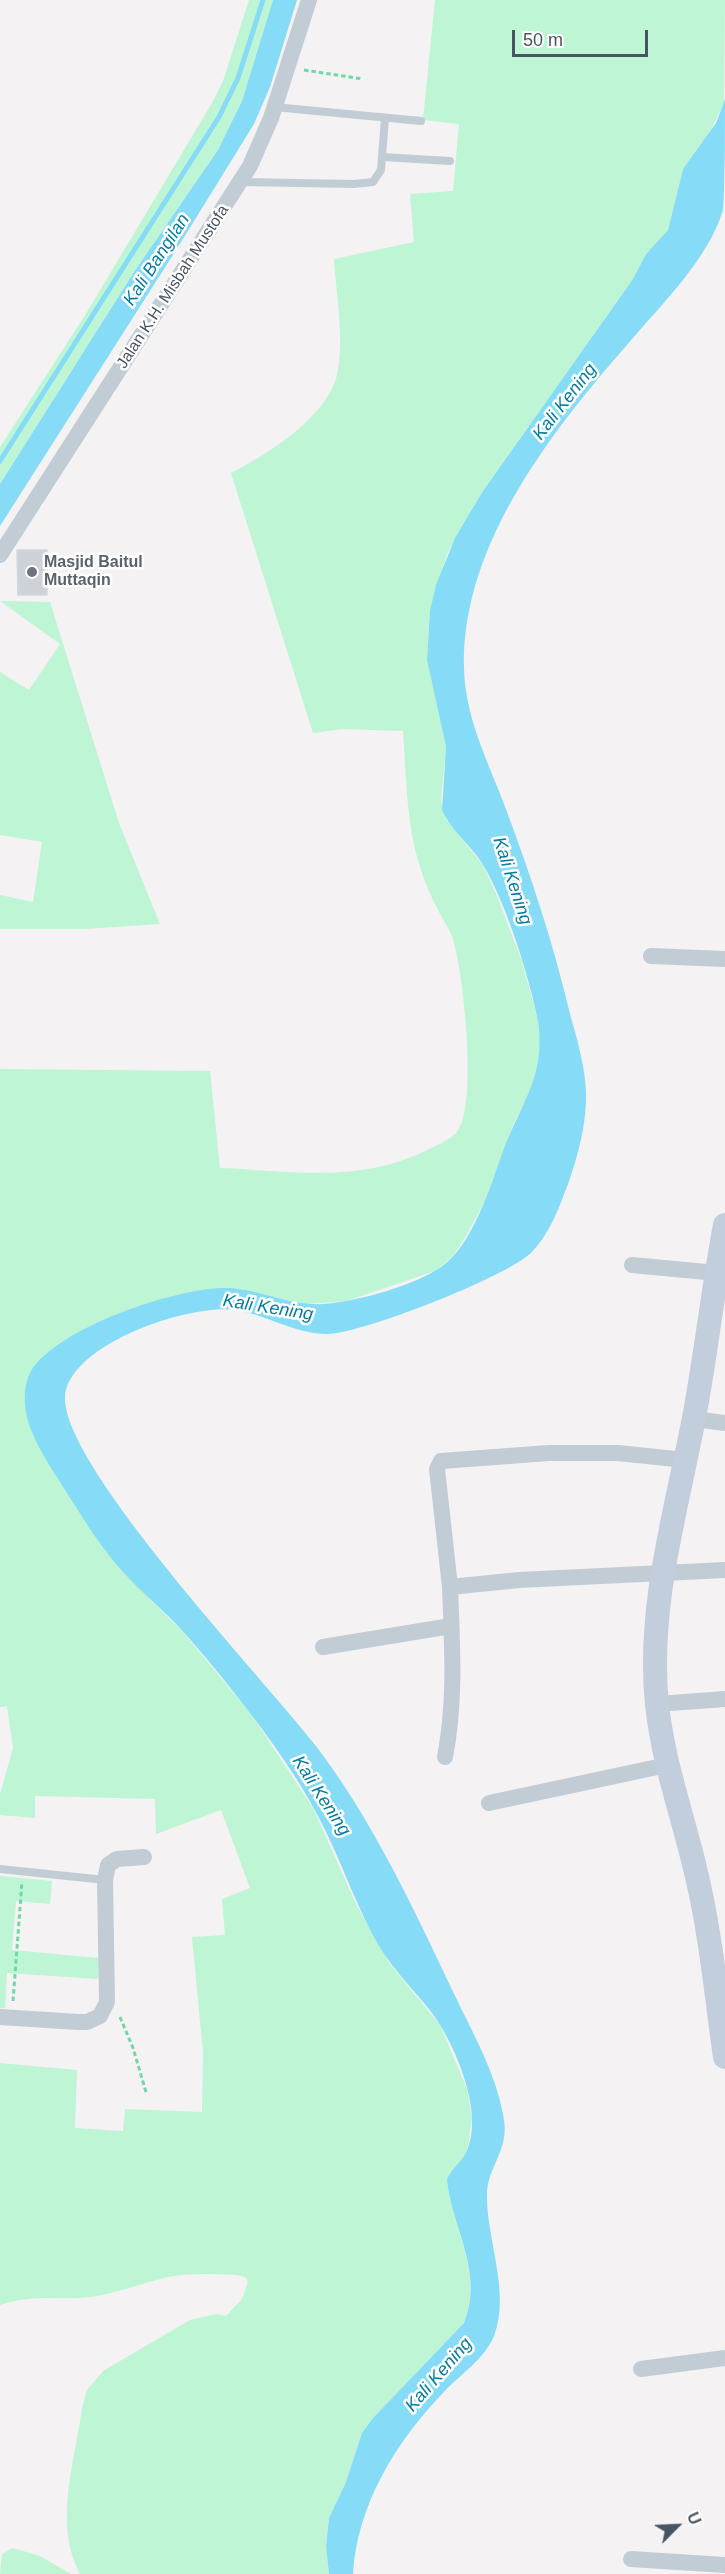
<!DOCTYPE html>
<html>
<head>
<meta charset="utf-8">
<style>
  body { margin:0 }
  #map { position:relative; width:725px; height:2574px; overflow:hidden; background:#f4f2f2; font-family:Arial,sans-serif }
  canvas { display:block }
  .north { position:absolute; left:647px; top:2496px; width:60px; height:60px; -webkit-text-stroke:4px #fff; paint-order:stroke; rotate:66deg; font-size:16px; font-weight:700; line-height:24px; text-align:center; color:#475462 }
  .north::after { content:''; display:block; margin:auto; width:21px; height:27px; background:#475462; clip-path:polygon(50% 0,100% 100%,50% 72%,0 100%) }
  .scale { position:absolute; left:512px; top:30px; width:136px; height:27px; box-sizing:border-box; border:3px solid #475462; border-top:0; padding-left:8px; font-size:18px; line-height:21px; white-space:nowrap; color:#475462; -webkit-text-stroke:4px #fff; paint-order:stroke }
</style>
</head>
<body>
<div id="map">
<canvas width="725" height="2574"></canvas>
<div class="north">U</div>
<div class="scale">50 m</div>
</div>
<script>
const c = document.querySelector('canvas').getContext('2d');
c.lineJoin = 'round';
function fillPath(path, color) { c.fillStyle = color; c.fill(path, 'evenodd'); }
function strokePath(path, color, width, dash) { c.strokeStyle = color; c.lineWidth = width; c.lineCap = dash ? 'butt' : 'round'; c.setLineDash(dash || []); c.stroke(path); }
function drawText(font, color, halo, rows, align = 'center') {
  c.font = font + ' Arial,sans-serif'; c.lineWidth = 5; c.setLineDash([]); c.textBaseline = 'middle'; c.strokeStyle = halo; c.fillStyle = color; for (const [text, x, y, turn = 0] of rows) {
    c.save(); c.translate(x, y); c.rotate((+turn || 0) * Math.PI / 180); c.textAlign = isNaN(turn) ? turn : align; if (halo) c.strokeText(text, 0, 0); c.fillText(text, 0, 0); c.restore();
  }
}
fillPath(new Path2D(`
  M249,0H273L242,101L218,150L136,269L0,484V447L87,312L212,103L223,81Z
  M435,0H725L724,102L708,136L683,169L668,230L646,254L633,279L483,491L447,554L430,611L427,660L446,747L441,800L446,819L483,865L497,896L521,959L537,1016L541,1047L532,1089L514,1123L485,1201L466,1236L453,1256L435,1271L346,1301L307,1304L227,1288L182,1295L149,1304L82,1331L50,1353L30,1374L31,1427L57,1477L120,1569L182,1631L251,1714L313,1808L357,1906L390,1964L440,2025L467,2089L472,2118L467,2153L447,2179C451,2227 484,2272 464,2323L373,2418L362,2433L346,2482L329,2518L326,2546L329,2574H80C53,2523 75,2462 82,2408L87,2390L103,2371L190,2320L216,2314L226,2316L242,2299L248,2282L245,2277L237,2275C214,2274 190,2273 168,2277C142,2283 118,2293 91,2297C56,2301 36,2293 0,2305V2063L77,2070L75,2128L123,2131L125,2109L202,2112L203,2053L192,1937L225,1935L222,1899L250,1888L221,1810L156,1834L155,1799L35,1796V1818L0,1815V1794L13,1748L7,1706L0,1707V1069L210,1071L220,1168C293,1171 361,1184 429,1149C438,1145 449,1140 456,1133C479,1110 463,967 452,936C448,926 441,917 437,908C427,889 420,869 415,849C406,811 406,769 403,731L343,729L313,733L231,473C267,455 327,417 337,375C345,342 336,293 334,259L414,242L410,194L453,191L459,124L423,120Z
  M0,601L50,602L119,823L160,924L84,929H0V895L33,902L42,842L0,835V672L29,690L60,644Z
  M0,1876L52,1881L50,1904L16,1901L12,1950L99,1958L98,1979L7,1973L5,2008H0Z
  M13,2548L40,2556L71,2574H0L2,2554Z`), '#bef5d5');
fillPath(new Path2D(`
  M273,0H297L270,87L254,124L178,247L0,526V484L136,269L218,150L242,101Z
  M725,99C725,126 725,187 723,210C709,257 664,302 633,338C555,427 461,543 464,668C465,717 487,759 504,804C530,873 553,942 570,1014C577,1039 585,1066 586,1092C587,1122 578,1156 568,1184C559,1208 549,1235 531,1253C506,1277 361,1334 327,1334C296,1334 266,1315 236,1310C191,1303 68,1344 65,1397C62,1466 264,1679 312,1741C373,1819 416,1914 458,2002C476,2039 498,2079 504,2120C509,2151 487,2167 487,2195C486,2238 511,2293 494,2336C485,2359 458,2376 442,2394C395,2443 357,2506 353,2574H329L326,2546L329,2518L346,2482L362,2433L373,2418L464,2323C485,2272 451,2227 447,2179C453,2167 464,2160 468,2148C483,2110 455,2044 432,2013C414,1990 394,1971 379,1946C358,1910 345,1871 327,1834C307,1791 278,1750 250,1713C227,1683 202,1652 177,1625C157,1604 134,1586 116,1564C96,1540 79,1512 62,1485C49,1465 34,1442 27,1418C24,1403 23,1385 31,1371C58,1327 180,1286 229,1288C261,1290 291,1306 323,1304C355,1302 414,1286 441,1267C473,1245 490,1187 503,1151C522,1101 548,1073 537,1016C527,970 506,903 482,863C470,844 451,831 442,810L446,747L427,660L430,611L436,585L455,538L483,491L633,279L646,254L668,230L683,169L716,123Z`), '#86dbf6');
strokePath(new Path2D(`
  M0,461L219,117L238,78L263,0`), '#86dbf6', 5);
const building = new Path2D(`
  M17,550H47V595H18Z`);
fillPath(building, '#cdd1d8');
strokePath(building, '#d5d7de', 1.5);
strokePath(new Path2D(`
  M304,70L363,79
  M13,2001L22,1882
  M120,2017L133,2048L146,2092`), '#71d7a8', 3, [4.5, 3]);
strokePath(new Path2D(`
  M274,107L421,121
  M382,157L450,161
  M241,182L354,184L373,182L381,170L385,118
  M0,1869L105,1880`), '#c2ccd5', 8);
strokePath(new Path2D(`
  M0,555L250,166L271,118L309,0
  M651,956L725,959
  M632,1265L717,1273
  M694,1419L725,1423
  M685,1460L618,1453H549L441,1461L437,1469L450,1587L519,1580L725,1570
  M323,1647L451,1626
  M657,1704L725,1699
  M445,1757C456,1700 452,1645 450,1587
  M489,1803L667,1765
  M0,2017L78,2022H87L100,2016L107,2002L105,1880L108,1865L117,1859L144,1857
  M641,2369L725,2358
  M631,2559L725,2565`), '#c2ccd5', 16);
strokePath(new Path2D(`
  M725,1225C713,1289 706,1354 694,1418C676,1512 647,1608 657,1705C663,1760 681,1811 694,1864C710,1927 716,1993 725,2057`), '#c3cedc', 24);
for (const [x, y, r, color] of [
  [32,572,6,"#6b7280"]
]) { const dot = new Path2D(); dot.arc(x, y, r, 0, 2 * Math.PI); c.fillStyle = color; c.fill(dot); strokePath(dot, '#fff', 2); }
drawText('16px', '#475462', '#fff', [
  ["Jalan K.H. Misbah Mustofa",173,287,-57]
]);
drawText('bold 16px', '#5b616d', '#fff', [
  ["Masjid Baitul",44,563],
  ["Muttaqin",44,581]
], 'left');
drawText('italic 18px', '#037ca2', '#fff', [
  ["Kali Bangilan",157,260,-57],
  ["Kali Kening",565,402,-52],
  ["Kali Kening",512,881,72],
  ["Kali Kening",268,1308,9],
  ["Kali Kening",321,1796,57],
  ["Kali Kening",439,2375,-49]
]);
</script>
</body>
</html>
